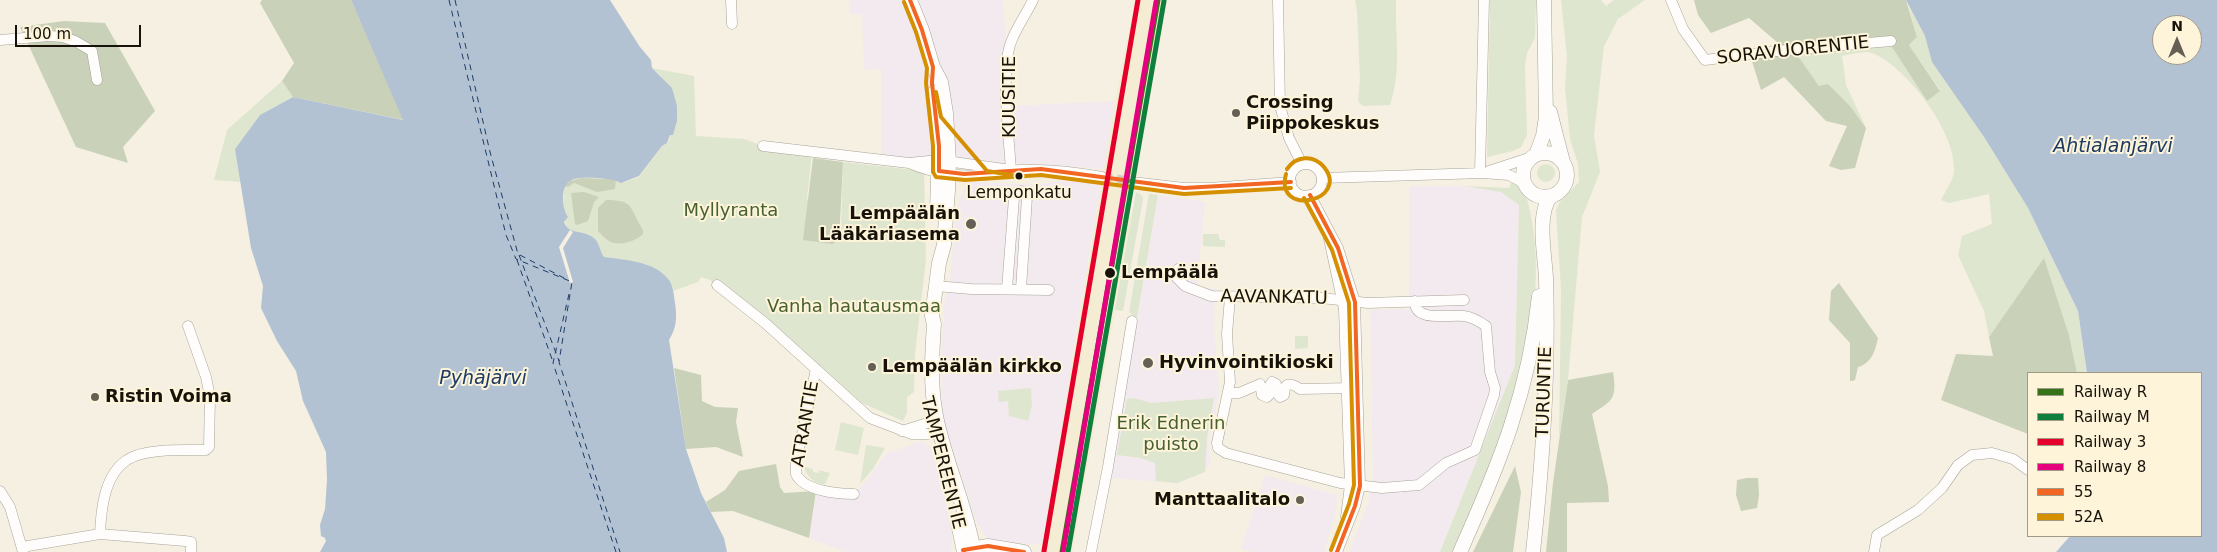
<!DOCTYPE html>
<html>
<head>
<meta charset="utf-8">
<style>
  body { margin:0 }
  #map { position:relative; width:2217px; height:552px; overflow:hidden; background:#f5f0e2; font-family:"DejaVu Sans",sans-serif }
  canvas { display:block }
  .legend { position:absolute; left:2027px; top:372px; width:175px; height:165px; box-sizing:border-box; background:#fdf4da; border:1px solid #a19a87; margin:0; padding:6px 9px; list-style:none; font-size:15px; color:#17130a }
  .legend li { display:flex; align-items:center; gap:10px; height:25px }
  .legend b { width:25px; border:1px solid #a19a87 }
  .north { position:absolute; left:2152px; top:15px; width:50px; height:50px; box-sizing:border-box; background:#fdf4da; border:1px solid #a19a87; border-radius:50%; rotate:0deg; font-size:14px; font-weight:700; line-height:20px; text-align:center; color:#17130a }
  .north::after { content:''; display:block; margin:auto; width:18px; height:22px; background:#656056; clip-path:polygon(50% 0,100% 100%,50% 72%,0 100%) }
  .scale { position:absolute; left:15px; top:25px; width:126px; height:22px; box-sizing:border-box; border:2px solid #17130a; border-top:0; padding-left:6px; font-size:15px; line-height:18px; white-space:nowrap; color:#17130a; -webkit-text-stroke:4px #fdf4da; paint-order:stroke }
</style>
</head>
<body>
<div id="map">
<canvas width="2217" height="552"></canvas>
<ul class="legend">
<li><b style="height:6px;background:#357219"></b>Railway R</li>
<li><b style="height:6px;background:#0e7f3c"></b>Railway M</li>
<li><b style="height:6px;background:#e4002b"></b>Railway 3</li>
<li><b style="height:6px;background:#e5007d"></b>Railway 8</li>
<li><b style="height:6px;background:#f26522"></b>55</li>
<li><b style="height:6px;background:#d59002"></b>52A</li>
</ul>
<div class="north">N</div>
<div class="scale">100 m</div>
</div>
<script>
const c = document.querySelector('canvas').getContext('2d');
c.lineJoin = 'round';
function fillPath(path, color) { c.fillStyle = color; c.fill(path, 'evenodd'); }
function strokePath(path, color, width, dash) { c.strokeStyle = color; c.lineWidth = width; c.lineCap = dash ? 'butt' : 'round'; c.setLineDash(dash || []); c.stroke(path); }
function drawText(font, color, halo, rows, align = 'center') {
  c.font = font + ' "DejaVu Sans",sans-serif'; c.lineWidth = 4; c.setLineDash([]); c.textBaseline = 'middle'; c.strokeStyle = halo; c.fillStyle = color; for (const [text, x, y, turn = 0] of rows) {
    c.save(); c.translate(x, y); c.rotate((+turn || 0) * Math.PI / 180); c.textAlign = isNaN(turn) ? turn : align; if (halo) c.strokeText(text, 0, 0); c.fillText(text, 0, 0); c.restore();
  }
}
fillPath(new Path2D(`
  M849,0H1003L1011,106L1115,101L1104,169L1009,163L991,166L881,156V69L864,70L862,15L850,14Z
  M1057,181L1101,183L1072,357L1070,382L1042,544L1007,543L987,538L977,524L943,419L941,370L944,304L950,280L956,213L963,189L970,182L1039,185Z
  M1409,186H1464L1501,192L1519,205L1515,365L1440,552H1349L1369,501L1373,478L1370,310L1409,309Z
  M1158,195L1205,202L1197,287L1215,289L1214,326L1219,393L1209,441V455L1211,460L1205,472L1177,483L1111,478Z
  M922,441L930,447L944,490L952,532L951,552H846L809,538L817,488L854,494L868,479L885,454Z
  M1265,475L1337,495L1336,510L1324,552H1255L1241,549Z`), '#f2eaef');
fillPath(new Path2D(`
  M1135,0H1165L1126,214L1132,216L1072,552H1041L1115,101Z`), '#f4ecd3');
fillPath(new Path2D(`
  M1355,0H1396C1395,36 1402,70 1390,105L1363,106L1358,101L1360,80L1357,11Z
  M1490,0H1536L1535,38L1527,53L1525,66L1527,135L1521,147L1513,151L1487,157Z
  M1561,0H1601L1606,6L1614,0H1645L1618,19L1604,46L1594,135L1600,172L1582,217L1568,380L1559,439L1561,290L1556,210L1560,202L1579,182L1578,164L1570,139L1565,88L1567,58Z
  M1908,4L1925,36L1933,62L1984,137L2028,208L2078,311L2087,373H2077L2069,335L2044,259L1989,337L1984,311L1958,255L1962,236L1992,224L1989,194L1949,203L1941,200C1945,192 1953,180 1954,172C1957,133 1907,67 1872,53C1864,50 1850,55 1842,56L1846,85L1866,128L1850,106L1819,86L1790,45L1886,38L1927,101L1940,90L1909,45L1917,37Z
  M652,68L694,76L696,136L744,139L763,146L812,153L807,199L841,229L843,162L924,171L926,259L915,354L914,392L907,397V413L903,421L862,403L768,319L765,323L710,280L701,277L698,282L673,291C661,262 632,261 604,257C600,251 598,241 592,237C586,231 581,234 574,233C561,230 562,194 566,184L616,179L625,182L639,177L662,146L667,143L670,138L661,76Z
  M282,81L293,97L260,115L236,149L241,182L214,180L227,130Z
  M1537 173a9 9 0 1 1 18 0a9 9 0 1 1-18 0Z
  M1513,179L1522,187L1526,195C1560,315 1500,442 1455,552H1440L1515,365L1519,205L1501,192L1464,186L1509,188Z
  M1136,192L1142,195L1143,199L1123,311L1115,310Z
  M1149,194L1158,195L1137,318L1129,312Z
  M1203,234H1218L1220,240H1225V247L1203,246Z
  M1295,336H1308V348L1295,349Z
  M1031,388L1032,405L1028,421L1009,416L1008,401L999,402L998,391Z
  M1134,398L1152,403L1214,398L1207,437L1205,472L1177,483L1156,481L1155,463L1140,458L1117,455L1127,399Z
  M841,422L864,428L858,455L835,450Z
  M866,445L885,448L873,469L860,484Z
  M803,466L813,469V472L819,473V470L830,473L825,484C814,485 807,476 803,466Z`), '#dfe6cf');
fillPath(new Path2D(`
  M262,0H351L404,120L293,97L282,81L294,63L260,3Z
  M1694,0H1906L1917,37L1909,45L1940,91L1927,101L1886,38L1791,46L1819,86L1828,84L1850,106L1866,128L1855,168L1841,170L1829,166L1847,126L1826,121L1784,77L1761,90L1751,58L1778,43L1749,18L1711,33L1698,15Z
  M64,21L105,23L155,111L123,147L128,163L76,147L20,27Z
  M813,158L843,162L839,241L832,244L803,240Z
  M581,178L616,179L615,189L597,192L574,183L568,187L565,186L570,181Z
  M584,192L599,197L594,202L588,221L577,225L575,224L571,193Z
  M606,200C635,200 629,208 643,230V234C636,241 621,246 611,242C606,240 601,234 598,231V208Z
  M2044,258L2069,335L2077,373H2028V434L1941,400L1956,354L1993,356L1989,337Z
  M1839,283L1878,338C1875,351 1872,363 1858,367L1855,380L1852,381H1850V343L1829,320L1831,291Z
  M674,368L701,375L702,401L715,407L738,408L736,422L743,457L716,447L686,449Z
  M1613,372C1617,399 1613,400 1592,414L1608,486L1609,502L1567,503V552H1546L1553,483L1568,380Z
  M776,464L780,487L784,493L816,491L809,538L733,511L711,512L706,502L725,490L739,471Z
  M1515,466L1521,492L1513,552H1473Z
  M1747,478H1758L1759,495L1757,508L1741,511L1736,495L1737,480Z`), '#c9d1b8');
fillPath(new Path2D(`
  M351,0H610L640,47L651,60L652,68L672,88L677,106V121L673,135H670L667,143L662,146L639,176L621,183C614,179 607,179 598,178C580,178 564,175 563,198C563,205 564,211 568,217L564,222C570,237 584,228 595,239C599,243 600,251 604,257C625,260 655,261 669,280C673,286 674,295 675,303C677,317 677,327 669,340L686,449L701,493L724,538L727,552H320L326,541L325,538L321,536L320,525L325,509L327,480L326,452L303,401L296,371L277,341L261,308L263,286L251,248L235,149L260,115L293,97L403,120Z
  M1906,0H2217V552H2056L2070,536H2201V373H2087L2078,311L2028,208L1984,137L1932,62L1925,36ZM2162,25H2192V55H2162Z`), '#b3c2d3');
fillPath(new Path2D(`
  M570,230L573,232L563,248L573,282L570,283L559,247Z`), '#f5f0e2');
strokePath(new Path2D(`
  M449,0L506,235L516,259L572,282L559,362L620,552
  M455,0L490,152L518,254L564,278
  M519,255L559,361
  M517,260L553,362
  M569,294L553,363L616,552`), '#1c3c65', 1, [6, 5]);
strokePath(new Path2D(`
  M1102,177L1132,182`), '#d4cfc2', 10, [10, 5]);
const street = new Path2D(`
  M731,0L732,24
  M1278,0L1280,106L1289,138L1302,164
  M1671,0L1683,29L1705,60L1776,51L1891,41
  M0,40L49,36L63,37L75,41L92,51L97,80
  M763,146L909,163L939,160L1011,170
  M909,163C934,174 965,178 992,174C1001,173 1009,170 1018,170C1047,169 1074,172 1102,177
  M1290 180a16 16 0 1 1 32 0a16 16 0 1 1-32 0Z
  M1011,170C1009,138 1001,73 1010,45C1015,29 1026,15 1033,0
  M1489,171L1532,157
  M1480,173L1484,0
  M1322,178L1483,173L1509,175L1524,183
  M1132,182L1184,188H1209L1291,182
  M1310,195L1338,248L1355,302L1360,486L1355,506L1337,552
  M1328,234L1344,309L1350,485L1346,517
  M1178,269L1177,278L1185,286L1211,296L1321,298L1368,303L1464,300
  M717,285L765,323L870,418L912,434H941
  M936,286L971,289L1049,290
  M1007,289L1014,198L1015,194L1021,191L1025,193L1027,197L1021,289
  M1230,297L1227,334L1230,382L1217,443L1218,448L1226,453L1340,483L1382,488L1419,485L1446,463L1475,450L1494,395L1495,388L1490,372L1486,326C1479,321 1472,317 1464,316C1450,314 1414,323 1415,301
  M816,369L796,462V474C804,491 838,494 854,494
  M1229,393H1239L1260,384L1262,395L1267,397L1270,394V385L1272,382L1276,384L1277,393L1280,397L1284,395L1285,387C1289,382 1296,386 1300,389L1353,388
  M902,431L937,420
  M0,491L10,507L23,552
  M100,534C101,510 104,475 127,460C144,448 185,450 206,450L209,447L210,397L206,377L188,326
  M22,547L100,534L185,541L191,542V552
  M1091,552L1108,467L1132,321
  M1874,552L1877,535L1918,510L1942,488L1958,465L1972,455L1992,453L2013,459L2028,470`);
const secondary = new Path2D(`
  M910,0L922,30L933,67L941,82L946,113L949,162L948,190L944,245L939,263L932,316L934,324C932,355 930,385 936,416C945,462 966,505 974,552
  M934,93L939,146L937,211
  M1550,112L1563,162
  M1523 175a22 22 0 1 1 44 0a22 22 0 1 1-44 0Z
  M1536,155L1543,136L1546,117L1544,0
  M958,523L964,552
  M966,550L988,546L1024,552
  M1460,552C1499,465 1529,392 1539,296
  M1533,552C1543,461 1549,370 1546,278C1545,256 1536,214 1551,196`);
strokePath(street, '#a7a398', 11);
strokePath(secondary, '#a7a398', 15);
strokePath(street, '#fefdfb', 10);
strokePath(secondary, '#fefdfb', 14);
strokePath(new Path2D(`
  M910,0L922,30L933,67L932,83L939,146V171L964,174L1041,169L1184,188L1291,182
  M1310,195L1338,248L1355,302L1360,486L1355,506L1337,552
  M964,552L963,550L988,546L1024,552`), '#f26522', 4);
strokePath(new Path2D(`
  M904,2L916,32L927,68L926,83L933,146V172L936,177L965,180L1041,175L1184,194L1291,188
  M936,92L941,117L987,171L1017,176
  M1286,174C1274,218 1351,201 1324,167C1313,154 1296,156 1287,169
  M1304,198L1332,250L1349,303L1354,485L1349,504L1331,550`), '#d59002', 4);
strokePath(new Path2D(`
  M1062,552L1158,0`), '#357219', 5);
strokePath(new Path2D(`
  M1068,552L1164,1`), '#0e7f3c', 5);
strokePath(new Path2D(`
  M1044,551L1138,0`), '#e4002b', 5);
strokePath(new Path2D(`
  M1063,552L1156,2`), '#e5007d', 5);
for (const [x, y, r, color] of [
  [1236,113,5,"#656056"],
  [1019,176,4.5,"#17130a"],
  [971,224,6,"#656056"],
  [1110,273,6,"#17130a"],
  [1148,363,6,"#656056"],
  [872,367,5,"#656056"],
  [95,397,5,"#656056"],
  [1300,500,5,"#656056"]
]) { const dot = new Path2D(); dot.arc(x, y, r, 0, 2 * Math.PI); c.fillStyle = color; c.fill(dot); strokePath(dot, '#fdf4da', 2); }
drawText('17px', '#17130a', '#fdf4da', [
  ["Lemponkatu",1019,194]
]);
drawText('18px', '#17130a', '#fdf4da', [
  ["SORAVUORENTIE",1793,51,-6],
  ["KUUSITIE",1010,97,-90],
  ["AAVANKATU",1274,298,1],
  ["TURUNTIE",1545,392,-88],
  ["ATRANTIE",806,424,-80],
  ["TAMPEREENTIE",942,463,76]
]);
drawText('bold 18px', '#17130a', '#fdf4da', [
  ["Crossing",1246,103],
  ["Piippokeskus",1246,124],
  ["Lempäälän",960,214,"right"],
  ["Lääkäriasema",960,235,"right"],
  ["Hyvinvointikioski",1159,363],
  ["Lempäälän kirkko",882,367],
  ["Ristin Voima",105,397],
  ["Manttaalitalo",1290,500,"right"]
], 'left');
drawText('18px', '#47602e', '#fdf4da', [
  ["Myllyranta",731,211],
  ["Vanha hautausmaa",854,307],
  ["Erik Ednerin",1171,424],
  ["puisto",1171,445]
]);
drawText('bold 18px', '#17130a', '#fdf4da', [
  ["Lempäälä",1121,273]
], 'left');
drawText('italic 19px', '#1c3c65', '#fdf4da', [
  ["Ahtialanjärvi",2113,147],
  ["Pyhäjärvi",483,379]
]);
</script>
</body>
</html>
